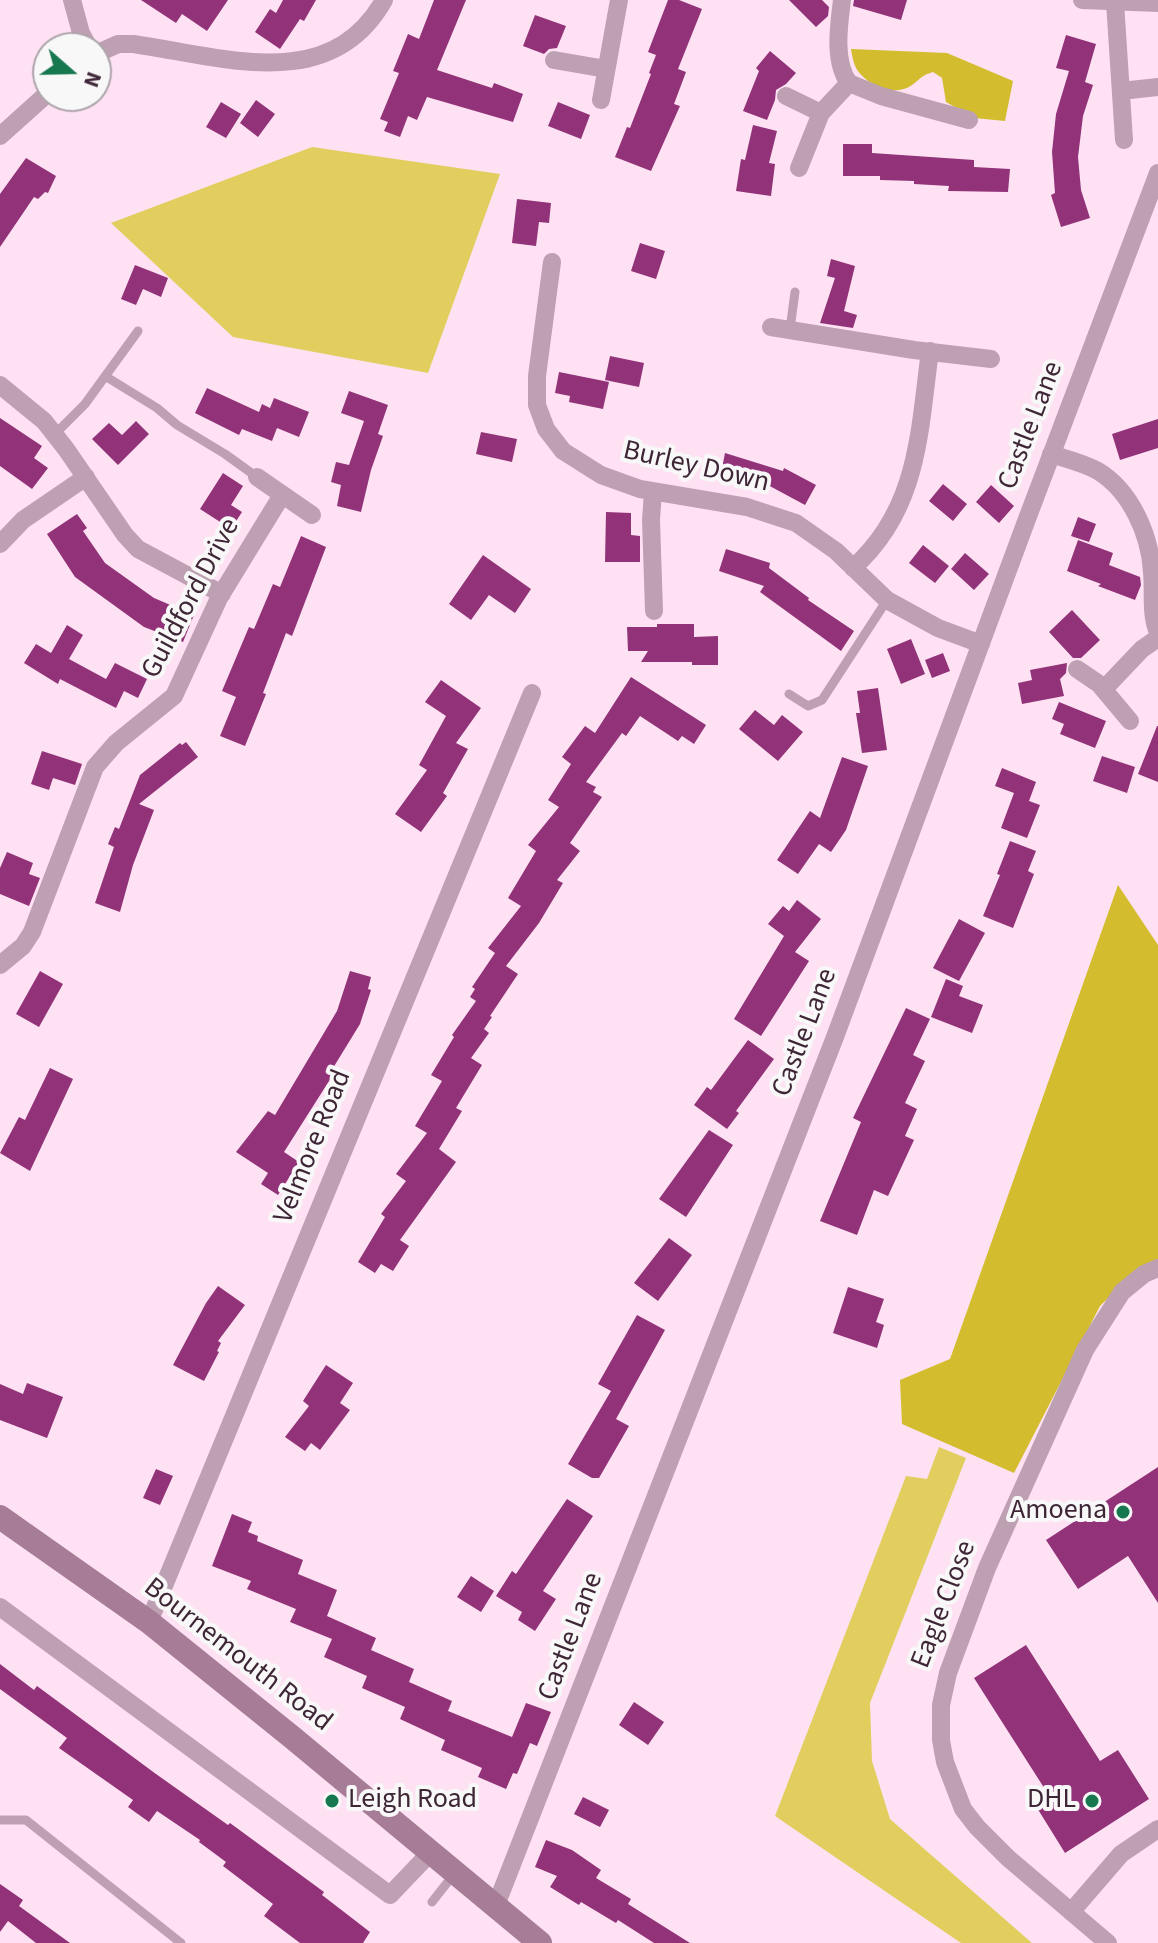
<!DOCTYPE html>
<html>
<head>
<meta charset="utf-8">
<style>
  body { margin:0 }
  #map { position:relative; width:1158px; height:1943px; overflow:hidden; background:#fee2f3; font-family:"Source Sans 3",sans-serif }
  canvas { display:block }
  .north { position:absolute; left:32px; top:32px; width:80px; height:80px; box-sizing:border-box; background:#f8f8f8; border:2px solid #aea4ab; border-radius:50%; rotate:110deg; font-size:22px; font-weight:700; line-height:32px; text-align:center; color:#3f2637 }
  .north::after { content:''; display:block; margin:auto; width:28px; height:36px; background:#177850; clip-path:polygon(50% 0,100% 100%,50% 72%,0 100%) }
</style>
</head>
<body>
<div id="map">
<canvas width="1158" height="1943"></canvas>
<div class="north">N</div>
</div>
<script>
const c = document.querySelector('canvas').getContext('2d');
c.lineJoin = 'round';
function fillPath(path, color) { c.fillStyle = color; c.fill(path, 'evenodd'); }
function strokePath(path, color, width, dash) { c.strokeStyle = color; c.lineWidth = width; c.lineCap = dash ? 'butt' : 'round'; c.setLineDash(dash || []); c.stroke(path); }
function drawText(font, color, halo, rows, align = 'center') {
  c.font = font + ' "Source Sans 3",sans-serif'; c.lineWidth = 8; c.setLineDash([]); c.textBaseline = 'middle'; c.strokeStyle = halo; c.fillStyle = color; for (const [text, x, y, turn = 0] of rows) {
    c.save(); c.translate(x, y); c.rotate((+turn || 0) * Math.PI / 180); c.textAlign = isNaN(turn) ? turn : align; if (halo) c.strokeText(text, 0, 0); c.fillText(text, 0, 0); c.restore();
  }
}
fillPath(new Path2D(`
  M312,147L500,174L428,373L233,337L111,223Z
  M939,1447L966,1458L870,1703L872,1761L890,1819L1032,1943H961L775,1816L906,1476L927,1479Z`), '#e1ce5f');
fillPath(new Path2D(`
  M851,49L947,53L1013,81L1005,121L974,118L946,102L942,78L933,72C920,76 922,78 912,85C894,98 866,85 856,68C853,62 852,55 851,49Z
  M1118,885L1158,945V1261L1139,1268L1100,1306L1014,1473L902,1424L900,1380L950,1359Z`), '#d3bc2e');
fillPath(new Path2D(`
  M141,0H228L207,31L182,14L176,23Z
  M283,0H316L304,21L300,19L280,49L255,32L270,9L276,13Z
  M434,0H466L437,70L492,88L494,83L523,94L513,122L427,97L417,120L408,116L400,137L384,131L388,122L380,119L399,73L393,71L408,34L419,39Z
  M668,0H679L702,9L678,69L686,72L674,104L680,106L651,171L615,157L627,127L630,128L651,74L649,73L656,55L648,52Z
  M789,0H822L829,7L828,16L816,27Z
  M854,0H907L901,20L853,6Z
  M535,15L566,26L557,48L549,49L544,54L523,46Z
  M1066,35L1096,44L1085,82L1093,85L1083,116L1078,157L1081,190L1090,218L1061,227L1051,195L1055,193L1052,152L1056,114L1069,71L1056,68Z
  M770,51L796,73L786,84L776,90L775,100L767,120L743,111L759,71L756,68Z
  M256,100L275,114L258,137L240,123Z
  M221,102L241,114L226,138L206,127Z
  M558,102L590,115L581,139L548,126Z
  M753,125L777,131L769,163L775,164L771,196L736,191L741,159L745,160Z
  M843,144H872V153L974,160V167L1010,169L1008,192L948,191L949,186L914,184V181L880,180V176H843Z
  M26,158L56,176L48,193L45,192L38,199L34,197L0,247V194Z
  M517,199L551,203L549,223L539,222L536,246L512,243Z
  M640,243L665,251L656,279L631,271Z
  M831,259L855,266L844,311L857,315L853,328L820,323L835,278L827,276Z
  M135,265L168,278L161,297L143,289L136,305L121,299Z
  M610,356L644,363L639,387L605,380Z
  M559,372L609,382L603,409L569,402L570,396L555,393Z
  M207,388L259,412L262,404L270,408L274,398L309,412L299,437L277,428L272,441L242,429L239,435L195,413Z
  M349,391L388,405L378,434L383,436L371,470L361,512L337,506L341,485L331,482L336,462L349,465L364,421L341,413Z
  M0,418L42,446L34,458L48,468L32,489L0,466Z
  M1158,419V448L1120,460L1112,434Z
  M136,421L149,434L118,465L92,439L109,423L122,435Z
  M481,432L517,439L512,462L476,454Z
  M725,453L783,471L784,468L816,485L805,505L766,484L765,488L721,474Z
  M223,473L243,486L231,505L242,512L231,529L200,509Z
  M943,484L967,504L953,521L929,501Z
  M991,485L1014,506L999,523L976,502Z
  M606,512L631,513V535L640,536V562H605Z
  M77,514L87,528L83,531L105,563L154,598L194,615L183,642L144,627L75,577L47,534Z
  M1078,517L1096,524L1089,542L1071,536Z
  M301,536L326,547L292,636L286,633L263,693L266,694L245,746L220,736L236,697L222,691L249,627L254,629L273,584L280,587Z
  M1078,540L1113,553L1109,565L1140,577L1141,585L1135,600L1098,586L1101,584L1067,571Z
  M923,545L949,566L935,583L909,563Z
  M726,549L770,563L769,568L809,598L808,600L854,631L841,651L760,592L764,586L719,571Z
  M965,553L989,574L974,590L951,569Z
  M483,555L531,589L515,613L489,595L471,620L449,604Z
  M1072,610L1100,640L1081,658H1073L1049,632Z
  M657,624H694V637L718,636V665H692V662H641L648,651H628L627,627H657Z
  M67,625L83,635L69,659L106,679L115,663L147,679L138,698L124,691L116,708L60,679L58,684L24,663L36,644L51,653Z
  M911,639L925,674L901,684L887,649Z
  M943,653L950,671L932,678L925,660Z
  M1067,663L1066,673L1060,679L1064,696L1022,704L1018,683L1032,680L1030,670Z
  M631,677L706,725L694,744L682,736L678,741L640,716L626,736L622,733L586,782L596,787L593,792L602,797L570,843L580,851L557,880L563,883L539,923L506,966L518,974L490,1016L492,1017L484,1029L489,1033L471,1058L482,1065L456,1108L462,1111L439,1149L456,1162L400,1240L409,1246L393,1271L381,1264L375,1273L358,1262L385,1217L381,1214L406,1181L396,1174L427,1133L415,1126L442,1081L431,1075L454,1037L452,1035L476,1001L470,997L475,989L472,987L495,953L488,948L521,906L508,898L536,851L528,845L559,807L548,800L571,764L562,757L585,726L595,733Z
  M441,680L481,708L456,743L468,749L443,793L447,796L421,832L395,814L427,770L419,765L446,716L425,702Z
  M878,688L887,750L862,753L856,713H860L857,691Z
  M1059,702L1106,721L1095,748L1060,734L1064,724L1052,719Z
  M755,710L774,725L782,715L803,732L778,761L739,729Z
  M1157,726H1158V782L1138,774Z
  M186,742L198,757L139,804L154,810L133,865L120,912L95,903L114,847L108,844L115,827L119,829L140,775L180,743L182,745Z
  M42,751L82,764L75,785L53,778L49,790L31,784Z
  M1102,756L1135,767L1127,793L1093,781Z
  M842,757L868,766L846,830L831,852L819,844L798,874L777,860L810,811L820,818Z
  M1002,768L1036,782L1029,801L1040,805L1027,838L1001,828L1014,793L995,786Z
  M1010,841L1036,851L1028,871L1034,874L1013,928L983,916L1000,875L997,874Z
  M7,852L33,863L29,874L40,878L29,906L0,894V868Z
  M797,900L821,919L795,952L809,961L761,1036L734,1019L784,936L768,924L783,906L789,911Z
  M959,919L985,933L959,981L933,968Z
  M40,971L63,984L39,1027L16,1014Z
  M350,971L371,977L368,989L371,990L360,1024L333,1068L336,1070L284,1152L299,1162L278,1195L261,1184L268,1173L236,1152L268,1111L275,1115L337,1011Z
  M946,979L963,986L959,996L983,1005L972,1033L931,1017Z
  M906,1008L930,1019L913,1055L925,1061L905,1103L917,1109L905,1136L914,1140L888,1196L874,1190L857,1235L820,1221L861,1122L853,1118Z
  M748,1040L774,1059L736,1111L739,1113L727,1129L694,1105L707,1087L711,1090Z
  M50,1068L73,1079L30,1171L0,1153L19,1117L25,1120Z
  M709,1130L733,1145L686,1217L659,1199Z
  M669,1238L692,1255L658,1301L634,1283Z
  M218,1286L245,1305L218,1341L221,1343L217,1351L219,1352L204,1381L173,1365L206,1303Z
  M848,1287L884,1299L876,1322L884,1325L877,1348L833,1333Z
  M637,1315L665,1330L616,1419L629,1426L599,1478H592L568,1464L611,1391L598,1384Z
  M326,1365L353,1383L340,1403L350,1410L320,1450L311,1443L305,1451L285,1437L309,1406L303,1401Z
  M27,1383L63,1397L47,1438L0,1420V1384L23,1394Z
  M1158,1467V1603L1128,1556L1078,1589L1046,1540Z
  M156,1469L173,1476L160,1505L143,1498Z
  M567,1499L593,1516L543,1591L556,1599L535,1631L518,1620L522,1612L496,1596L512,1571L516,1574Z
  M232,1514L252,1522L248,1532L258,1536L257,1541L303,1560L298,1574L337,1590L327,1616L376,1638L371,1650L414,1669L409,1682L452,1701L448,1711L512,1737L526,1703L551,1712L537,1746L530,1743L517,1774L513,1773L506,1789L478,1777L482,1768L441,1750L445,1740L400,1719L405,1707L362,1688L367,1676L324,1657L332,1639L290,1622L296,1609L247,1589L251,1581L212,1566Z
  M471,1576L494,1591L481,1612L457,1597Z
  M1026,1645L1100,1761L1118,1750L1149,1799L1065,1853L1034,1803L1048,1794L974,1678Z
  M0,1664L34,1690L37,1686L156,1774L228,1825L230,1823L324,1892L322,1895L370,1932L363,1943H300L264,1916L273,1904L223,1866L226,1862L199,1842L200,1840L157,1811L149,1822L128,1807L133,1800L59,1748L67,1738L0,1689Z
  M634,1702L664,1722L648,1745L619,1725Z
  M583,1797L609,1810L600,1827L574,1814Z
  M546,1840L572,1850L601,1870L596,1878L631,1899L628,1904L690,1943H654L618,1920L616,1923L581,1902L579,1905L550,1887L557,1876L535,1867Z
  M0,1884L23,1900L19,1906L70,1943H36L8,1921L0,1932Z`), '#923278');
strokePath(new Path2D(`
  M790,329L795,292
  M105,376L157,408L177,425L225,454L257,477
  M55,434L85,404L138,331
  M789,694L808,706L822,700L887,600
  M0,1820H26L181,1943
  M432,1902L454,1874`), '#bea0b3', 9);
strokePath(new Path2D(`
  M72,0L81,33L89,48
  M842,0C839,24 833,62 849,83L881,96L969,120
  M1082,0L1158,3
  M1115,2L1124,140
  M96,54L118,44H133C220,56 330,96 384,0
  M554,60L606,69
  M1121,91L1158,87
  M786,96L821,113
  M601,100L619,0
  M0,136L48,93
  M799,168L821,113L849,83
  M552,262L537,376V405L546,429L563,451L601,475L640,489L747,507L796,523L836,551L887,600L938,628L981,644
  M771,327L914,350L991,359
  M0,385L44,421L66,449L125,535L138,549L222,594
  M1051,454C1067,459 1084,463 1098,471C1131,491 1150,535 1152,572C1154,593 1150,613 1158,633
  M257,477L312,515
  M653,491L651,520L654,611
  M0,544L23,520L86,477
  M853,568C919,509 919,432 930,351
  M1077,669L1099,684L1130,721
  M1104,689L1142,649L1158,638
  M0,965L23,946L32,932L95,767L116,743L174,696L219,598L282,495
  M0,1607L390,1895L430,1853
  M149,1622L532,693
  M495,1908L835,1037L1027,519L1158,173
  M1071,1912L1121,1854L1158,1829
  M1108,1943L1008,1858L977,1827L963,1809L945,1762L941,1740V1705L948,1673L987,1568L1085,1350L1122,1292L1144,1274L1158,1268`), '#bea0b3', 18);
strokePath(new Path2D(`
  M0,1517L149,1622L293,1738L540,1943`), '#a67c97', 24);
for (const [x, y, r, color] of [
  [1123,1512,8,"#177850"],
  [332,1801,8,"#177850"],
  [1092,1801,8,"#177850"]
]) { const dot = new Path2D(); dot.arc(x, y, r, 0, 2 * Math.PI); c.fillStyle = color; c.fill(dot); strokePath(dot, '#f8f8f8', 3); }
drawText('28px', '#3f2637', '#f8f8f8', [
  ["Castle Lane",1032,426,-69],
  ["Burley Down",696,468,13],
  ["Guildford Drive",192,599,-62],
  ["Castle Lane",806,1033,-69],
  ["Velmore Road",314,1147,-68],
  ["Eagle Close",945,1605,-69],
  ["Castle Lane",572,1637,-69],
  ["Bournemouth Road",237,1656,38]
]);
drawText('28px', '#3f2637', '#f8f8f8', [
  ["Amoena",1107,1512],
  ["Leigh Road",348,1801,"left"],
  ["DHL",1076,1801]
], 'right');
</script>
</body>
</html>
